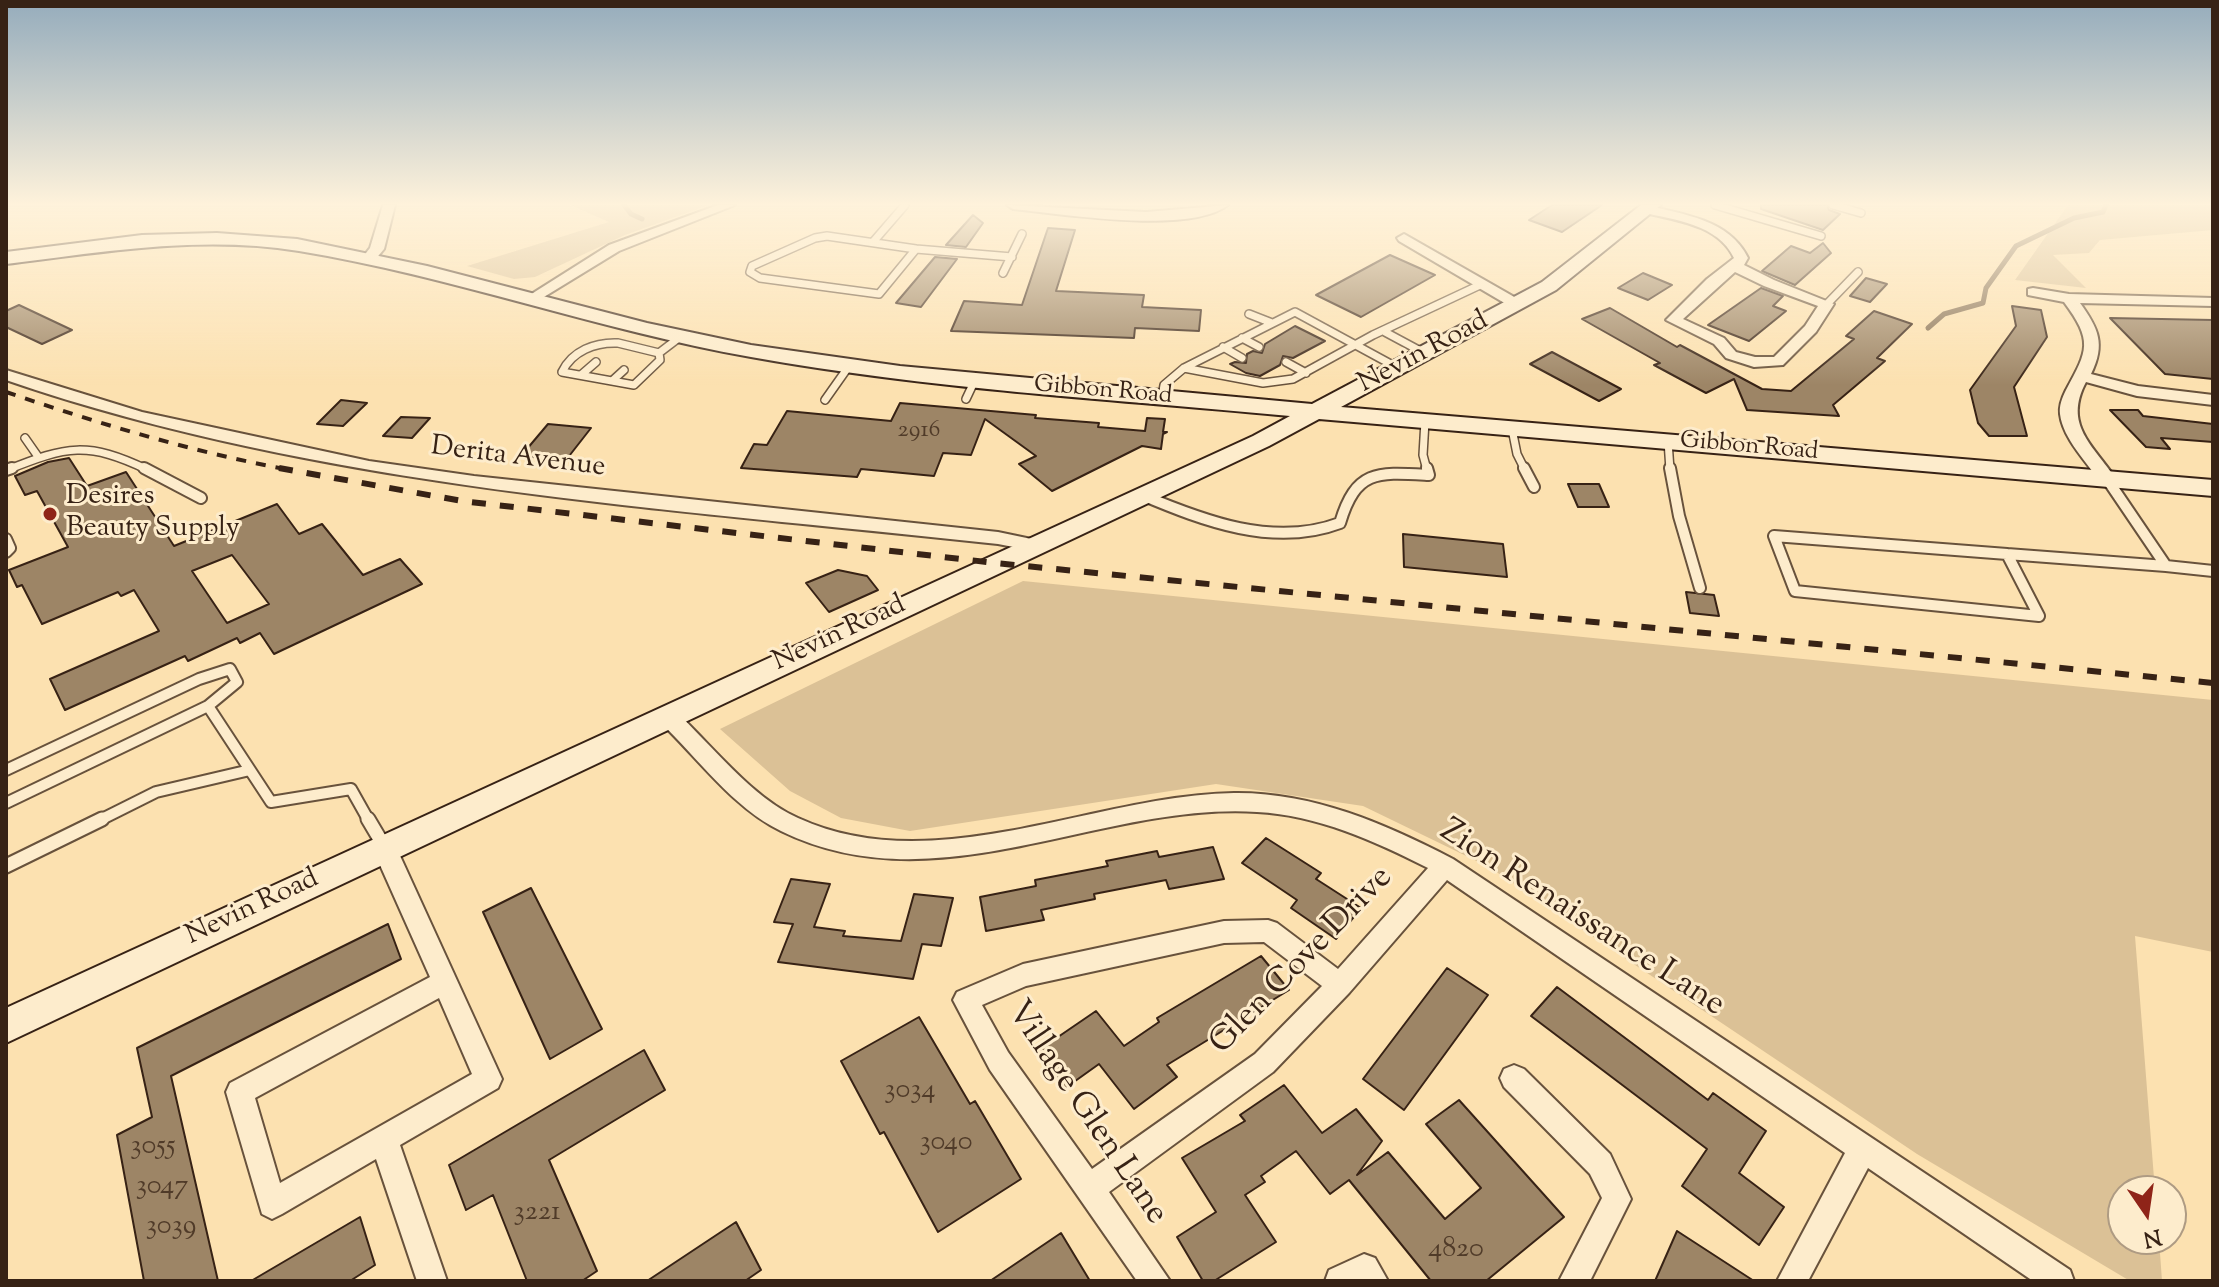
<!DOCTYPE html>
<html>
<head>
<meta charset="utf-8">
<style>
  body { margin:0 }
  #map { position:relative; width:2219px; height:1287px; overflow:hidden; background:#fce1b0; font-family:"Sorts Mill Goudy",serif }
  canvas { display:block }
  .frame { position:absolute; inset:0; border:8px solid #372215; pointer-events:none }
  .north { position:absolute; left:2107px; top:1175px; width:80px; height:80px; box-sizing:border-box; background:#fdeccc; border:2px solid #ae9b83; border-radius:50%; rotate:167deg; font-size:22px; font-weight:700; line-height:32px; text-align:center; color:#372215 }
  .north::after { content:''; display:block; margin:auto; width:28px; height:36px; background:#8f2418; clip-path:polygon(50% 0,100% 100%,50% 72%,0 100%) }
</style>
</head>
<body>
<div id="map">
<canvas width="2219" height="1287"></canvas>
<div class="frame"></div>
<div class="north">N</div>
</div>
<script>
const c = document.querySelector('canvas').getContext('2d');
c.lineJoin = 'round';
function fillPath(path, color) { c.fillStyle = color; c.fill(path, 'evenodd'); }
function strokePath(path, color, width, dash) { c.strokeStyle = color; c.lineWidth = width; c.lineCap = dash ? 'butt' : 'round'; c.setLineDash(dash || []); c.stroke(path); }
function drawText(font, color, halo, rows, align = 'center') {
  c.font = font + ' "Sorts Mill Goudy",serif'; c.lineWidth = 6; c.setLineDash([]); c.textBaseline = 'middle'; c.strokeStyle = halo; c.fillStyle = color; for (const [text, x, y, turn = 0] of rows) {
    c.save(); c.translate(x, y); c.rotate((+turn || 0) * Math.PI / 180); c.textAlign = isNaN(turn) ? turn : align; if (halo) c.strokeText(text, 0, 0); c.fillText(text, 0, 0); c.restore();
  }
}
fillPath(new Path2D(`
  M570,205H709L625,235L535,277L514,279L467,266L609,222Z
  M2068,205H2213V230L2100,240L2089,253L2053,255L2086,288L2015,280Z
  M1023,581L2213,700V952L2135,936L2155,1191H2123V1239H2159L2162,1281H2130L1917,1154L1489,867L1363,806L1216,784L910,831L841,818L790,791L720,729Z`), '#dbc196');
strokePath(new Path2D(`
  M624,205L631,214L642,219
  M1928,328L1944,314L1983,303L1986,288L2016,246L2074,218L2103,212L2106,205`), '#856e52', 5);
const building = new Path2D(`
  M1552,205H1602L1562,232L1529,220Z
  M1761,205H1827L1829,210L1840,214L1823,230L1761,209Z
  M973,215L983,223L966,247L946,245Z
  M1048,228L1075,230L1056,291L1144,295L1142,307L1201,310L1199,331L1135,328L1134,338L951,331L964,301L1022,305Z
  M1823,243L1831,253L1795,285L1762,271L1791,246L1810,253Z
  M1390,255L1435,275L1361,317L1316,295Z
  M935,257L957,259L921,307L896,303Z
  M1643,273L1672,285L1648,300L1618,288Z
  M1866,278L1887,284L1870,302L1850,296Z
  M1761,288L1783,296L1773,306L1786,311L1749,341L1708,325Z
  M19,305L72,330L42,344L6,327V311Z
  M2012,306L2041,310L2047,337L2014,387L2027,436H1989L1978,423L1970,390L2016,326Z
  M1610,308L1677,347L1680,345L1762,389L1791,391L1854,339L1846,336L1874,311L1912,324L1877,358L1885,361L1833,405L1839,416L1747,410L1734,379L1706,393L1654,365L1660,363L1582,319Z
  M2110,318L2213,320V379L2165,374Z
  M1295,326L1325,341L1293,358L1283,356L1280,365L1260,376L1246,373L1230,364L1235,362L1246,363L1247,354L1253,351L1262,353L1265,344Z
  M1552,352L1621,389L1599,401L1530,364Z
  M341,400L367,403L343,426L317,424Z
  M900,403L1036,415L1035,418L1099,423L1098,427L1145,431L1147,418L1165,419L1163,432H1167L1163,434L1161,449L1142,446L1052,491L1019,464L1036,456L985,419L971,455L943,453L934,476L861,469L857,477L741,468L754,444L767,445L787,411L891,421Z
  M2110,410H2138L2143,416L2213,424V442L2161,438L2170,449L2146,447Z
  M401,417L430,418L412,438L383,436Z
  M548,424L591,428L566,460L521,456Z
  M69,458L87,486L126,472L174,546L277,504L299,534L322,524L363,575L400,559L422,584L274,654L260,633L240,643L237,638L188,661L185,656L65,710L50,679L159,631L134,590L121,596L118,592L42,624L22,585L17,587L9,570L68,547L37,491L25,495L15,476L48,462ZM232,555L269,604L227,623L192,571Z
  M1568,484H1599L1609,507H1578Z
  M1403,534L1503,544L1507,577L1404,567Z
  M838,570L867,576L878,590L829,612L806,583Z
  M1686,592L1714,595L1719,616L1690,613Z
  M1266,838L1321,873L1316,879L1361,908L1336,939L1291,908L1297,900L1242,863Z
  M1213,847L1224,879L1169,889L1166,880L1094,894L1095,899L1041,910L1044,920L986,931L980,897L1036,886L1035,880L1108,866L1106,861L1157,851L1159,857Z
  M791,879L830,884L814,927L845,931L843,936L901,941L914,894L953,898L941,946L922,944L913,979L778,962L793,924L774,922Z
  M531,888L602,1029L550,1059L483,912Z
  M388,924L401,959L171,1076L218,1281H144L117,1135L152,1117L137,1048Z
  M1261,956L1289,990L1167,1065L1177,1077L1134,1109L1099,1064L1064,1089L1036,1052L1096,1011L1124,1046L1159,1022L1157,1018Z
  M1447,968L1488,995L1404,1110L1363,1079Z
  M1557,987L1708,1100L1713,1093L1766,1131L1739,1173L1784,1207L1759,1245L1682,1186L1707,1149L1531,1016Z
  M919,1017L970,1104L975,1101L1021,1179L938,1232L884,1132L880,1134L841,1061Z
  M644,1050L665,1090L549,1160L597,1271L582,1281H527L493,1195L466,1210L449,1165Z
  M1284,1085L1322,1133L1356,1109L1382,1141L1357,1175L1388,1152L1445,1219L1481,1188L1426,1124L1459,1100L1564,1217L1486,1281H1431L1349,1180L1330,1194L1296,1151L1261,1176L1265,1182L1245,1195L1276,1242L1214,1281H1203L1177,1237L1216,1212L1182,1158L1245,1121L1240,1115Z
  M360,1217L375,1265L350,1281H251Z
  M736,1222L761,1270L745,1281H647Z
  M1677,1231L1754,1281H1655Z
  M1061,1233L1090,1281H990Z`);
fillPath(building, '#9d8566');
strokePath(building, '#372215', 2);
const laneFar2 = new Path2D(`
  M1715,205L1821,236
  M1833,205L1861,213
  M827,236L916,249L879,294L760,278L750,272L752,266L815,238Z
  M873,242L905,205
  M916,249L1012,257
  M1003,273L1022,234
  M1827,304L1858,272
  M1249,314L1272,323
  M1385,332L1426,354
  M1242,338L1259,347
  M618,343L659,353L660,360L634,385L562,372C572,351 595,342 618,343Z
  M1223,347L1242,358
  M659,353L680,337
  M1286,362L1306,373
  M1184,368L1263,383L1293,379L1373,335L1482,284
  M581,375L596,362
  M612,381L624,370
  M1162,397L1164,385L1184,368L1295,312L1398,368
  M966,399L975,380
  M825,400L849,366
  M1425,421L1423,455L1427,470
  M1512,429L1517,454L1525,470
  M25,438L39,458
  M1668,441L1670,470
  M7,470C67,446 87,441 148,470`);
const laneFar1 = new Path2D(`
  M144,468L201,498
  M1524,468L1534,487
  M1670,468L1679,516L1700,588
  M6,470L12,468
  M1142,495C1204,521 1274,548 1340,523C1356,469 1378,472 1429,475L1427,468
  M1774,536L2007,554L2039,616L1795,591Z
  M6,539L10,548L6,552
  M2007,554L2166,566L2107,479
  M2166,566L2213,571
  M208,706L250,770
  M6,770L199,679L230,669L237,682L208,706L6,803
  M98,821L156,792L250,770L271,802L351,789L369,821`);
const lane = new Path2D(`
  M368,819L384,846
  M6,866L102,819`);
const street = new Path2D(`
  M383,205H395L384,249L374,261H364L362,258L370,248Z
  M718,205H735L619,251L534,303L529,304L522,300L609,245Z
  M1007,205L1146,212L1228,205C1189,235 1062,214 1013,209Z
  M1646,205C1684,215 1729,219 1748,258L1744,265L1774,280L1834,304L1816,332L1783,365L1754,367L1726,358L1714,344L1666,320L1707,279L1734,258C1718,224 1674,220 1641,212L1640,209ZM1735,272L1764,286L1818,306L1805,326L1774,357H1755L1736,352L1724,338L1683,319Z
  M1404,234L1523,302L1525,305L1518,309L1513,308L1399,241L1397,238Z
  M2033,288L2069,294L2213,298V306L2080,303C2098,328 2106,344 2091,374L2138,386L2213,395V405L2137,396L2086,382C2063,425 2093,445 2116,479L2113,483H2101C2087,462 2063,439 2060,414C2059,406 2062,398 2066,390C2088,350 2093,341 2064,302L2028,295V289Z
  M6,370L142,412L369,461L474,476L998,532L1041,541L1043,545L1034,551L998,544C668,508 322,489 6,380Z
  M667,708L674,710C711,744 752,798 798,818C935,881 1094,795 1234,793C1312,792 1386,824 1453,859L2070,1270L2074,1281H2033L1868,1168L1808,1281H1777L1845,1153L1447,880L1349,993L1273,1072L1109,1192L1170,1281H1137L990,1070L953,1000L957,992L1023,964L1224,921L1268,920L1277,923L1338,969L1428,868C1375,841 1317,815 1257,812C1098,802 938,908 781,831C733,808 697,757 660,722L656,716L660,710ZM1264,942L1322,986L1255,1054L1092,1169L1008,1052L982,1005L1026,986L1224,943Z
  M384,837L392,840L396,847L502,1079L498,1088L400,1145L447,1281H417L376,1159L282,1214L272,1219L262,1214L226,1092L230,1083L430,977L372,847L376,840ZM439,998L472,1074L280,1183L255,1098Z
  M1514,1065L1524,1069L1610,1154L1631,1199L1590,1281H1559L1602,1198L1590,1174L1504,1087L1500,1078L1504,1069Z
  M1364,1254L1375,1258L1388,1281H1325L1329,1270Z`);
const secondary = new Path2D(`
  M1641,205H1661L1556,290L1341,407L2213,480V496L1319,419L1269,446L6,1043V1008L1253,436L1290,416C1110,399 928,389 751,357C598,330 452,276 299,251C201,235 103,252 6,264V252L142,235L217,233L297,239L427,266L647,323L751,345L900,366L1312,404L1542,282Z`);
strokePath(laneFar2, '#68523c', 10);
strokePath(laneFar1, '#68523c', 14);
strokePath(lane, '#68523c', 17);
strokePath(street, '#68523c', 4);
strokePath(secondary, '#372215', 4);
strokePath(laneFar2, '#fdeccc', 7);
strokePath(laneFar1, '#fdeccc', 10);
strokePath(lane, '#fdeccc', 13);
fillPath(street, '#fdeccc');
fillPath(secondary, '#fdeccc');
strokePath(new Path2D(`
  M6,392C100,424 193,452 290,470`), '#372215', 4, [10, 10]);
strokePath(new Path2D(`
  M279,468L462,501L995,563L2213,683`), '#372215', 6, [14, 14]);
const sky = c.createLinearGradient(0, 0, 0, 385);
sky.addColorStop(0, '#95acbc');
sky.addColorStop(0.53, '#fef2db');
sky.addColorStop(1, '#fef2db00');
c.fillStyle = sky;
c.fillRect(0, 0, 2219, 385);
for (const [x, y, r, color] of [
  [50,514,8,"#8f2418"]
]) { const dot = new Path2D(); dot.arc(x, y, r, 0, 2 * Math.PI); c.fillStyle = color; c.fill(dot); strokePath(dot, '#fdeccc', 3); }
drawText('24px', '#372215', '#fdeccc', [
  ["Gibbon Road",1103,392,5],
  ["Gibbon Road",1749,448,5]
]);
drawText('24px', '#503b29', null, [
  ["2916",919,432]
]);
drawText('28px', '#372215', '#fdeccc', [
  ["Nevin Road",1424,354,-28],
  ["Derita Avenue",518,459,7],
  ["Nevin Road",840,635,-25],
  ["Nevin Road",253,909,-25]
]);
drawText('28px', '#372215', '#fdeccc', [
  ["Desires",66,498],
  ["Beauty Supply",66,530]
], 'left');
drawText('28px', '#503b29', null, [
  ["3034",910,1092],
  ["3040",946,1144],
  ["3055",153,1148],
  ["3047",162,1188],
  ["3221",537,1214],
  ["3039",171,1228],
  ["4820",1456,1251]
]);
drawText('34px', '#372215', '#fdeccc', [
  ["Zion Renaissance Lane",1581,920,33],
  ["Glen Cove Drive",1303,962,-46],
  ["Village Glen Lane",1085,1114,56]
]);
</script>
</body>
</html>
